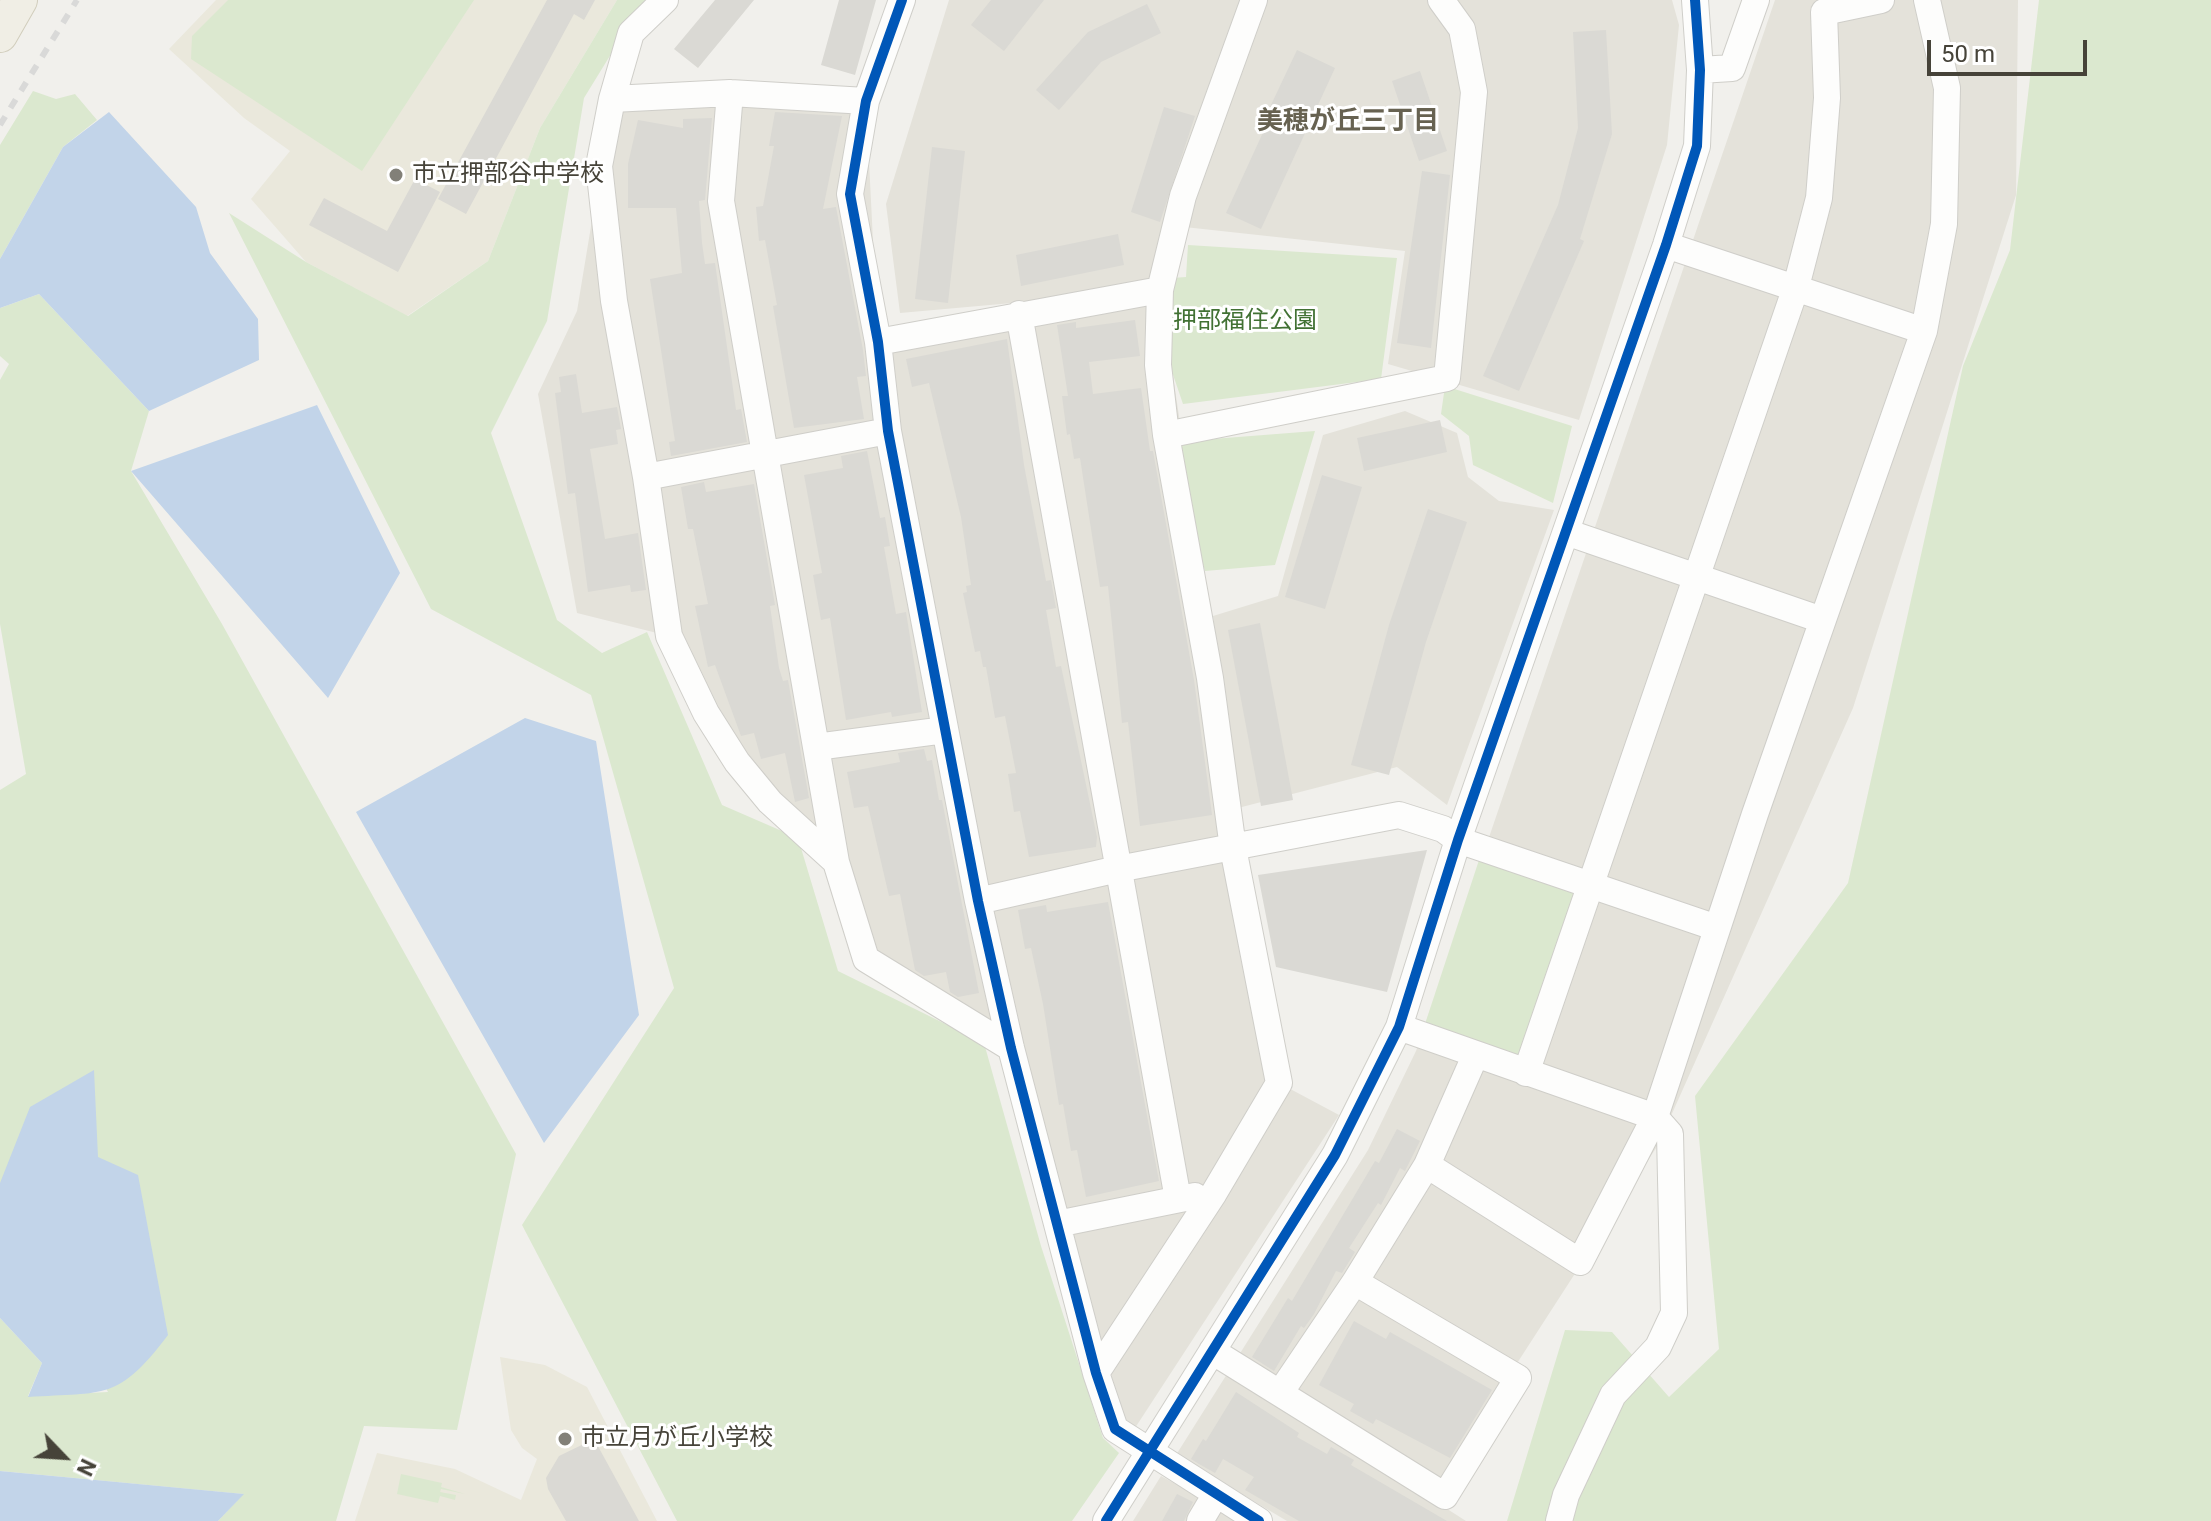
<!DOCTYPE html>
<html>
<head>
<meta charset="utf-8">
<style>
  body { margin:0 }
  #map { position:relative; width:2211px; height:1521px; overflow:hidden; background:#f1f0ec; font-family:Roboto,sans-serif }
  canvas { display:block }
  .north { position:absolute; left:24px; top:1417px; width:80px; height:80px; -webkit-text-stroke:6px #fff; paint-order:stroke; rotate:115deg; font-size:22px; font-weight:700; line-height:32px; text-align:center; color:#464339 }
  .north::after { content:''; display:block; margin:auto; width:28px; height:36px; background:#464339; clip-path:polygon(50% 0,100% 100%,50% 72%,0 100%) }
  .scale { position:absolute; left:1927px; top:40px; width:160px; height:36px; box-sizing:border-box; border:4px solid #464339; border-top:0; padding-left:10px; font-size:24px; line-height:28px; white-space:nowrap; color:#464339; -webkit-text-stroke:6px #fff; paint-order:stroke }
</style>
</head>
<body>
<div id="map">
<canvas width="2211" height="1521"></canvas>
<div class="north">N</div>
<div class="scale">50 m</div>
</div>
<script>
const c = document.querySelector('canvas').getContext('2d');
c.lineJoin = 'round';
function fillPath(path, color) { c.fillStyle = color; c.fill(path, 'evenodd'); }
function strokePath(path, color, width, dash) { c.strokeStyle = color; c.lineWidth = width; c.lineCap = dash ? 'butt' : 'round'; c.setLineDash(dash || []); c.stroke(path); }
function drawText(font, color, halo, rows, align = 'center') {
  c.font = font + ' Roboto,"Noto Sans JP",sans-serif'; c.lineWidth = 6; c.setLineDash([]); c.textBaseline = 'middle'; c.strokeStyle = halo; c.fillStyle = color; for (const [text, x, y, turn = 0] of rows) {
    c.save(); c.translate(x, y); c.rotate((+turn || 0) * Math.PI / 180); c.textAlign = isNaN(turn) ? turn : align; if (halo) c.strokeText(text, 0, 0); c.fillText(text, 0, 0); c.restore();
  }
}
fillPath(new Path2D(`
  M949,0H1672L1679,25L1667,145L1579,420L1388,364L1405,251L1166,225L1160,290L1236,794L1213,616L1278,596L1323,435L1405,411L1457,433L1468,477L1499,501L1554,510L1447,805L1397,767L1238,808L1279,1083L1339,1115L1135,1428L1125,1420L1011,1048L866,959L836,862L706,713L669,636L577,613L538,394L577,311L612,99L866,101L878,341L1147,291L900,313L886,204Z
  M1775,0H2018L2016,195L1853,708L1658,1145L1430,1498L1466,1521H1287L1176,1455L1368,1150L1416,1051Z
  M1161,1476L1243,1521H1133Z`), '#e4e2da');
fillPath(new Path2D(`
  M216,0H617L540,128L488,261L407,316L306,262L251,199L290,151L244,118L169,49Z
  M500,1357L545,1365L587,1387L657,1521H355L377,1453L455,1469L521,1500L537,1459L522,1448L511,1430Z`), '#eae8dc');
fillPath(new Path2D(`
  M228,0H474L362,171L191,59L192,36Z
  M617,0H653L627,28L584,98L547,321L491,433L557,620L602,653L647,632L722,805L798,838L838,971L984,1043L1041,1246L1103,1438L1119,1453L1072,1521H677L522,1225L674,988L591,695L431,609L229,213L306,262L408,316L488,261L540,128Z
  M2039,0H2211V1521H1507L1565,1330L1612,1332L1669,1397L1719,1349L1695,1096L1848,883L1963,366L2010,250Z
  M33,91L56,99L75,94L97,120L63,147L0,259V145Z
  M1188,245L1397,258L1381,379L1183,404L1167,357L1172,278L1186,277Z
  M39,294L149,411L131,471L222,624L516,1154L457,1430L364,1426L336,1521H218L243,1494L0,1471V1318L42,1363L28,1396L108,1392L0,1183V790L26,774L0,624V380L9,364L0,356V308Z
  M1445,386L1572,426L1553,503L1473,465L1469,436L1441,414Z
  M1315,431L1275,565L1205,571L1187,510L1174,442Z
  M1480,857L1582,890L1528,1062L1425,1024Z
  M401,1474L442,1483L441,1487L465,1494L441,1489L440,1492L456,1495L455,1500L440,1496L438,1503L397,1494Z`), '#dbe8cf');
fillPath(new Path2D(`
  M109,112L196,207L210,253L258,319L259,360L149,411L39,294L0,308V259L63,147Z
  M317,405L400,573L328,698L131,471Z
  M525,718L596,741L639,1015L544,1143L356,812Z
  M94,1070L98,1157L138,1175L168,1335C118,1401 106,1392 28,1397L42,1363L0,1318V1183L30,1107Z
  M0,1471L244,1494L218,1521H0Z`), '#c2d4e9');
fillPath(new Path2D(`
  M547,0H595L584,20L574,14L466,214L438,199Z
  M715,0H754L698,68L674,49Z
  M839,0H876L855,75L821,65Z
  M991,0H1044L1004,51L971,25Z
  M1147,4L1161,33L1101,62L1059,110L1036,90L1088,32Z
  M1606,30L1612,134L1580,239L1584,241L1519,391L1483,376L1558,205L1578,128L1573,32Z
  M1297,50L1335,68L1261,229L1226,213L1266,126L1262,124Z
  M1420,71L1447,151L1419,161L1392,81Z
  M1164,107L1195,116L1160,222L1131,212Z
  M775,112L842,116L823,209L836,207L863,350L866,376L857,377L864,419L794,428L773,306L777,305L765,240L759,241L756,207L763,206L774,146H769Z
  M712,118L705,200L699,201L702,243L705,264L715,263L736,410L741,409L747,442L671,456L669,442L675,441L650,279L682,273L676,208H628V164L638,120L683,128V119Z
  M932,147L965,151L948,303L915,299Z
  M1422,171L1450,175L1431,348L1397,343Z
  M415,179L440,192L398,272L309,225L324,198L387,231Z
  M1118,234L1124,265L1021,286L1016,255Z
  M1135,320L1140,356L1089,362L1093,394L1141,388L1150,451H1153L1194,680L1212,815L1140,826L1128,722L1122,723L1108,586L1100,587L1080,458L1074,459L1070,434L1067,435L1062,396H1068L1057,325L1076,322V328Z
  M1007,339L1024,465L1046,581L1051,580L1056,608L1046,610L1056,667L1061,666L1097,837L1096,847L1029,857L1020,811L1014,812L1008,774L1016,773L1005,716L995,718L986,667H983L980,651L975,652L963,593L967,592L966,586L971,585L961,517L929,383L912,387L906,359Z
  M576,374L582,413L617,407L621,429L616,430L618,444L590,449L605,539L638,533L646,590L631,592L630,585L588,592L575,493L568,494L555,393L561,392L559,377Z
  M1440,420L1447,452L1364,471L1357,438Z
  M867,451L880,518L885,517L890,546L884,547L896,614L906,612L922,712L892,717L891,712L846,720L830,618L821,620L813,575L822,573L804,475L843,468L841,456Z
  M1322,475L1362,487L1325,609L1285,597Z
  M704,482L706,492L754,484L775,605L770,606L779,668L783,681L788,680L809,798L795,802L785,753L761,759L754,733L741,736L715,665L708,667L695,606L708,604L693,529H688L681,487Z
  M1428,509L1467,522L1426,642L1389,775L1351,765L1389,625Z
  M1260,623L1293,800L1261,806L1228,630Z
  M924,749L927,761L932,760L939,800H942L979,993L958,997L950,992L946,972L924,976L915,970L900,894L889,896L868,806L854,808L847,772L900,762L898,753Z
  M1427,850L1387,992L1276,967L1258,875Z
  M1108,902L1159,1181L1086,1197L1077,1150L1071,1151L1063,1104L1059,1105L1043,1004L1031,948L1025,949L1018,910L1046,905L1047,912Z
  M1397,1129L1420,1141L1405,1171L1400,1168L1381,1205L1378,1203L1349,1248L1355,1252L1342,1273L1336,1271L1314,1314L1304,1328L1301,1326L1274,1371L1252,1357L1288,1298L1292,1301L1375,1161L1379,1163Z
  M1354,1321L1386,1339L1390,1332L1492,1390L1450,1458L1376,1419L1373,1424L1350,1411L1354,1404L1319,1385Z
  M1236,1392L1299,1433L1297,1437L1327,1454L1331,1447L1354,1460L1351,1465L1447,1521H1299L1245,1490L1254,1477L1223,1459L1215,1473L1199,1464L1191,1459L1203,1439L1206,1441Z
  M594,1439L639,1521H566L548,1489L546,1478L559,1456Z
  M1177,1494L1193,1502L1184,1521H1162Z`), '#dad9d4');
const minor = new Path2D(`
  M665,0L631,33L612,99L599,166L614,301L646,477L669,636L706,713L737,762L770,802L836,862L866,959L1011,1048
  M902,0L866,101L850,194L878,342L888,431L978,901L1011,1048L1096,1373L1115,1429L1259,1521
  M1700,70L1732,68L1756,0
  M730,93L721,201L836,862
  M612,99L730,93L866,101
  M1666,245L1924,331
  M1019,314L1178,1199
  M878,342L1160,290
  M1166,435L1447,378L1474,92L1462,29L1441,0
  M646,477L888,431
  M1566,532L1822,620
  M816,747L945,730
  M978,901L1118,869L1399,815L1443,829L1458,840L1717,928
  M1526,1073L1796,287L1819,198L1827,98L1824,12L1881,0
  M1427,1165L1475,1056
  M1057,1224L1195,1196
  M1212,1351L1445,1496L1518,1378L1355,1282
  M1096,1373L1214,1193L1279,1083L1233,848L1210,678L1166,435L1158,365L1160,290L1183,196L1254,0
  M1280,1393L1355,1282L1427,1165L1580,1262L1655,1117L1399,1027
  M1106,1521L1335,1155L1399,1027L1458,840L1666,245L1697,146L1700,70L1695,0
  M1200,1521L1216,1494
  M1559,1521L1566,1495L1613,1395L1658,1347L1674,1313L1670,1134L1655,1117L1755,814L1924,331L1944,224L1947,88L1927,0`);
const major = new Path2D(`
  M0,35L20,0`);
strokePath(minor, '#cfcec9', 28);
strokePath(major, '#d1cdbc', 36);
strokePath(minor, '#fdfdfc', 26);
strokePath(major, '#f0eee5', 34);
strokePath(new Path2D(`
  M0,125L77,0`), '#d9d9d8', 6, [10, 10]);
strokePath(new Path2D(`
  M902,0L866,101L850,194L878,342L888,431L978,901L1011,1048L1096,1373L1115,1429L1259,1521
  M1106,1521L1335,1155L1399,1027L1458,840L1666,245L1697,146L1700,70L1695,0`), '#0057b8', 10);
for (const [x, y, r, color] of [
  [396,175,8,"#828078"],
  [565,1439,8,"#828078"]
]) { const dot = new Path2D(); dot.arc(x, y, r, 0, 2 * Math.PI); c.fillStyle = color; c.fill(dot); strokePath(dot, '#fff', 3); }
drawText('24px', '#464339', '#fff', [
  ["市立押部谷中学校",412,175],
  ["市立月が丘小学校",581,1439]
], 'left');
drawText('24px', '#417133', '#fff', [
  ["押部福住公園",1245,322]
]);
drawText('bold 26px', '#676251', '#fff', [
  ["美穂が丘三丁目",1348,122]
]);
</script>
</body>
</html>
